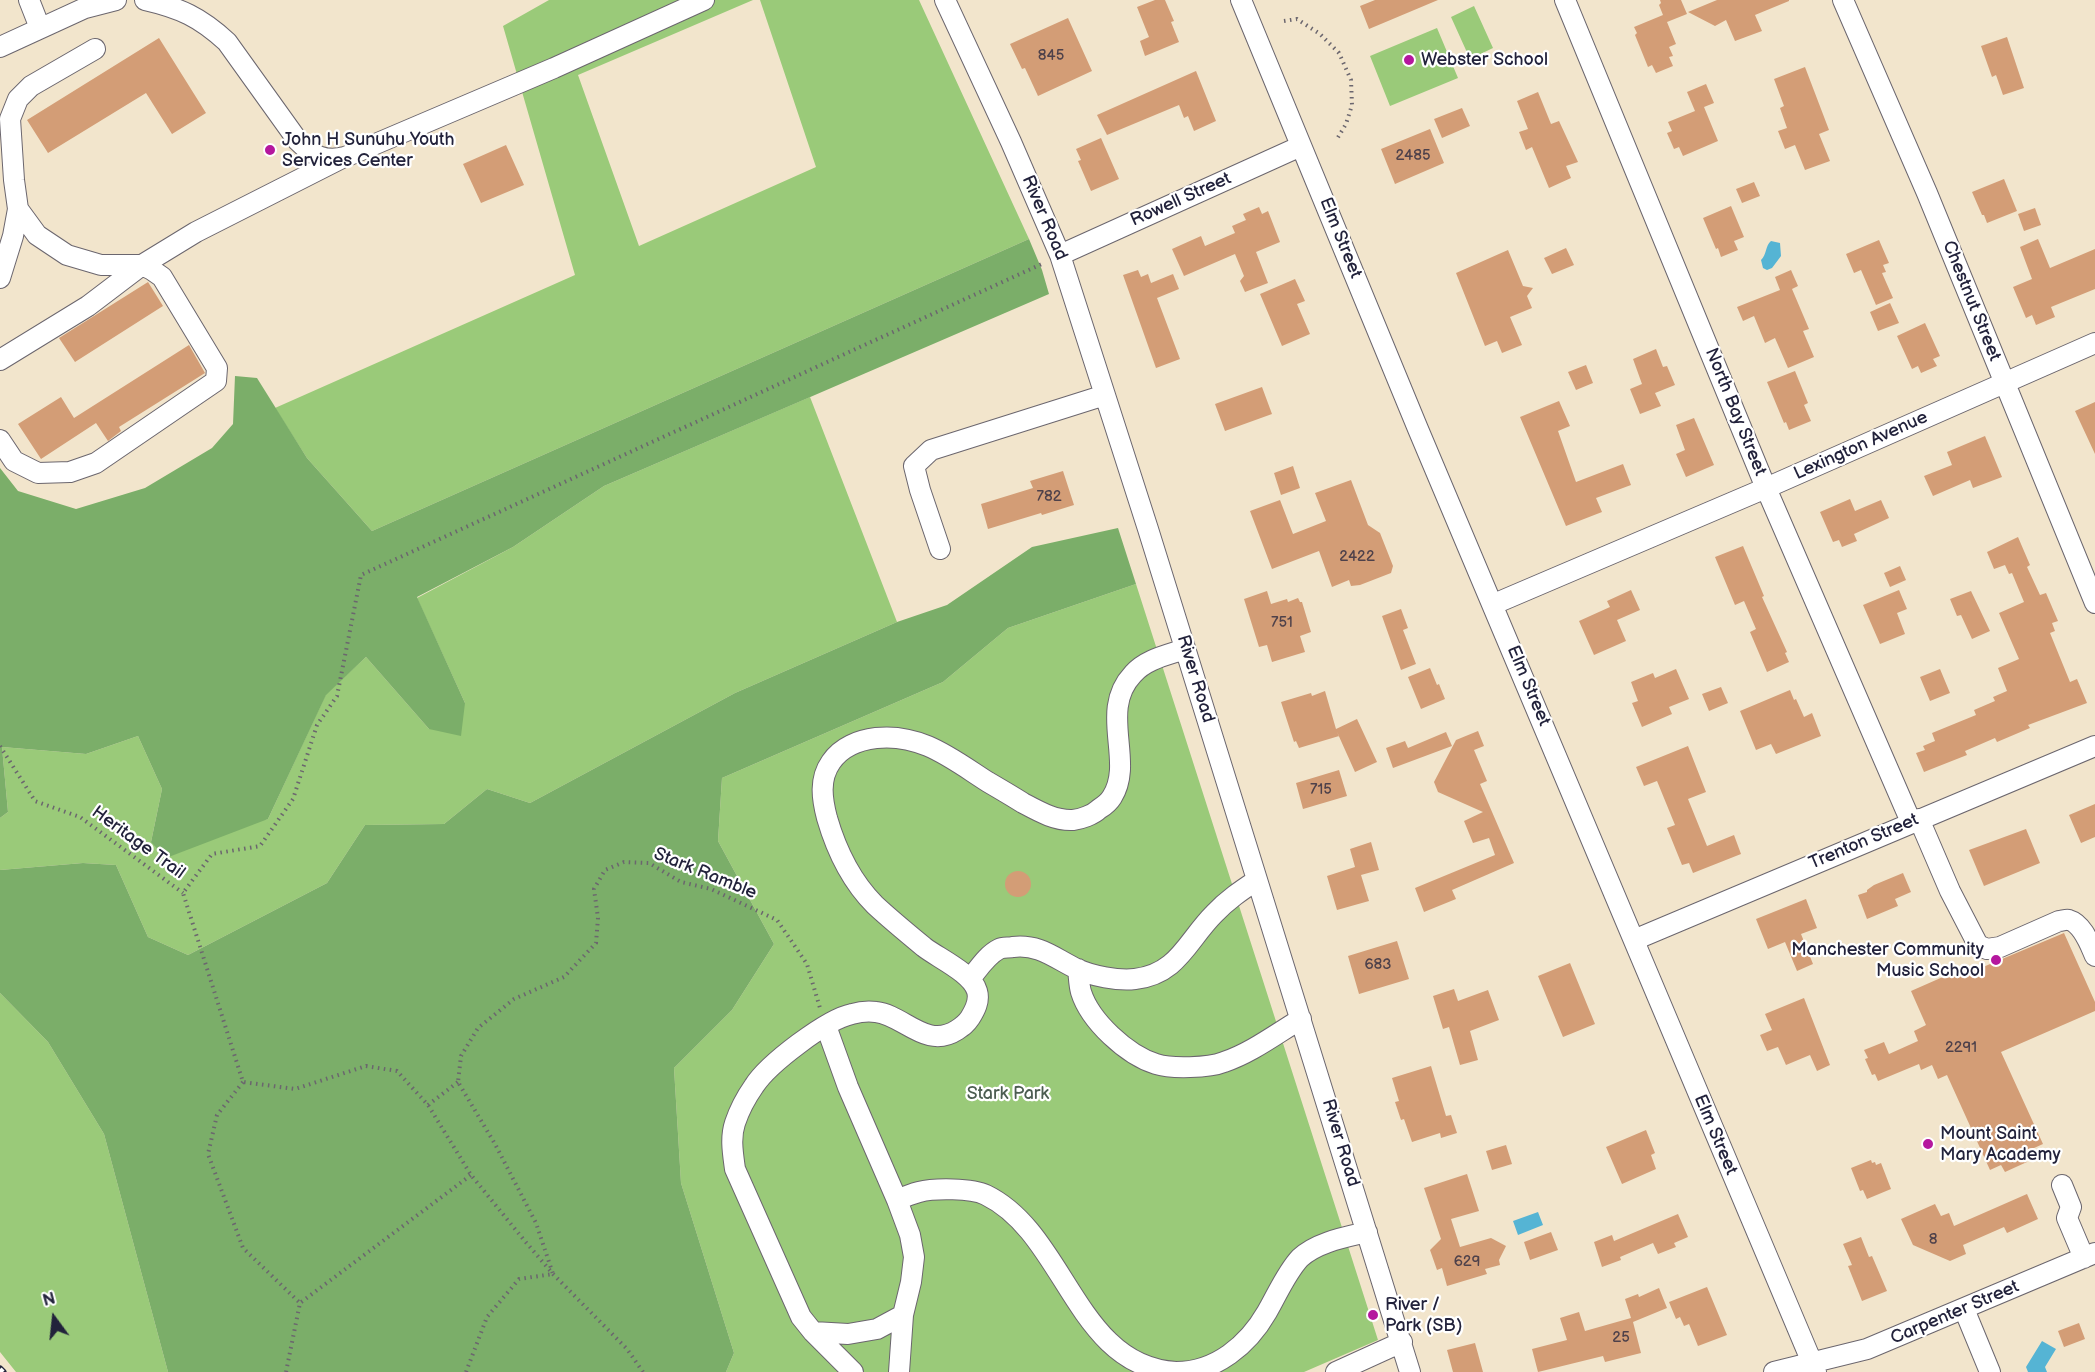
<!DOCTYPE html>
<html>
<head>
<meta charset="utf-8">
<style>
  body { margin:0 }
  #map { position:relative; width:2095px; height:1372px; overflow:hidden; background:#f2e5cc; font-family:"Balsamiq Sans",sans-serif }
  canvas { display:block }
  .north { position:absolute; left:24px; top:1288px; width:60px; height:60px; -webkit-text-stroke:4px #fff; paint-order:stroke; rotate:345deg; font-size:16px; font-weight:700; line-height:24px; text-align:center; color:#22223b }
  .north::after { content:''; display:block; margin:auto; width:21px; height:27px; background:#22223b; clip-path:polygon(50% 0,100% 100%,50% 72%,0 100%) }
</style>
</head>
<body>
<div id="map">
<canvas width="2095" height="1372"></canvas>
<div class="north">N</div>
</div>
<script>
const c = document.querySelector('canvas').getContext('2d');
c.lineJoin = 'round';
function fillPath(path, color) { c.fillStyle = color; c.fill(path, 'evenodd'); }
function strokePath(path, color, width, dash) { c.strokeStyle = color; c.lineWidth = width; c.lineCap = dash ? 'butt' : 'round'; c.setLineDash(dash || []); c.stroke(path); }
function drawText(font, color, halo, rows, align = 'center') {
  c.font = font + ' "Balsamiq Sans",sans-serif'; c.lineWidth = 4.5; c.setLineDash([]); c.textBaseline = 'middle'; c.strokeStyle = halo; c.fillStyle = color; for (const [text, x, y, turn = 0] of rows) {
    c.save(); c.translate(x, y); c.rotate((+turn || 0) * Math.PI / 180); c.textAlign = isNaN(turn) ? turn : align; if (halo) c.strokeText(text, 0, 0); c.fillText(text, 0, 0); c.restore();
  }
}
fillPath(new Path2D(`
  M549,0H753L578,75L639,246L816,167L760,0H919L1029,239L372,531L307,458L275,408L575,275L503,26Z
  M1474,6L1493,48L1470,59L1451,17Z
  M1437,28L1458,78L1390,106L1370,56Z
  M810,397L897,622L735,693L530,803L487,789L444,824L365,825L327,883L188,955L148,937L116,865L83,863L0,870V818L8,812L2,747L86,754L138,736L162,789L151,842L268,819L326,694L366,657L429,729L465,703L417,598L513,547L604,486Z
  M1136,584L1378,1340L1304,1372H726L734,1353L681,1183L674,1068L732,1010L774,944L718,841L722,778L943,682L1008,628Z
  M0,993L48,1042L104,1134L168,1372H16L0,1352Z`), '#9aca79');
fillPath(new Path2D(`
  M1029,239L1042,270L1049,294L604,486L513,547L417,597L465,703L461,736L429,729L366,657L326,695L268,819L166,858L151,842L162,789L138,736L86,754L2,747L8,812L0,818V468L18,491L76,509L145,488L212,448L233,424L235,376L257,378L307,458L372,531Z
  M1118,528L1136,584L1008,628L943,682L722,778L718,841L774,944L732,1010L674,1068L681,1183L734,1353L726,1372H168L104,1134L48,1042L0,993V870L83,863L116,865L148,937L188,955L327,883L365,825L444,824L487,789L530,803L735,693L897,622L947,605L1032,547Z`), '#7bae69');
fillPath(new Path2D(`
  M1771,241L1780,243L1781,256L1772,268L1767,270L1763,268L1761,260C1767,254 1765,246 1771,241Z
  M1538,1212L1543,1225L1518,1235L1513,1221Z
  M2042,1341L2056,1349L2045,1367L2047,1372H2028L2026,1367Z`), '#55b4d4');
fillPath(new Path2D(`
  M1155,0H1165L1174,21L1171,22L1179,42L1145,56L1140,41L1149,37L1137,7Z
  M1375,0H1438L1369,29L1360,6Z
  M1660,0H1681L1687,14L1667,22L1676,44L1669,47L1673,56L1669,57L1673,66L1656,73L1652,65L1648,67L1635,35L1637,33L1634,27L1663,15L1659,5L1661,3Z
  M1717,0H1789V1L1755,15L1762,31L1735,41L1726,20L1715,26L1688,12Z
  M1068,18L1092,71L1038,96L1025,68L1022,69L1010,44Z
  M2007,37L2024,88L2003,95L1996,75L1992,77L1981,46Z
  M159,38L206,113L172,134L146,93L48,153L27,120Z
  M1805,67L1829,130L1819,134L1830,161L1805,170L1795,145L1785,149L1778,131L1787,128L1780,108L1784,106L1774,79Z
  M1196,71L1216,121L1194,131L1188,116L1184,118L1179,105L1107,135L1097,115Z
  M1706,84L1714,103L1704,107L1718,141L1683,156L1679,147L1674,149L1667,133L1672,131L1668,122L1695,111L1687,92Z
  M1538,92L1551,124L1559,121L1578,162L1566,166L1571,178L1549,188L1532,147L1526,150L1519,132L1528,129L1517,101Z
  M1462,108L1470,126L1442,138L1434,119Z
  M1430,129L1444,163L1395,184L1381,149Z
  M1101,138L1119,179L1091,191L1078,161L1081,160L1076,149Z
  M506,145L524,185L481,203L463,164Z
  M2004,179L2017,211L1987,223L1984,215H1982L1972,192Z
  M1754,182L1760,196L1742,203L1736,189Z
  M1731,206L1744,237L1734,241L1738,250L1721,257L1718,248L1716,249L1703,218Z
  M1259,207L1262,214L1268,211L1280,242L1256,252L1268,283L1245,292L1240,281L1244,276L1235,254L1184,276L1172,249L1201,236L1205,246L1235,233L1232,226L1246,220L1243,214Z
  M2035,208L2041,225L2024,231L2018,214Z
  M2038,239L2050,268L2095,249V289L2051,307L2055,317L2036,325L2032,315L2026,318L2013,287L2032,279L2020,247Z
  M1879,240L1889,263L1883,265L1886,272L1882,273L1893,298L1876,305L1861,270L1854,273L1846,254Z
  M1566,248L1574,265L1552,274L1544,258Z
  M1508,250L1523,286L1533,288L1527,296L1532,308L1510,317L1522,345L1502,353L1497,341L1485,346L1456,273Z
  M1138,270L1141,277L1148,274L1151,283L1173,274L1179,289L1157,298L1180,359L1156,368L1123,275Z
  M1791,270L1798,286L1792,289L1809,329L1803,331L1814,357L1788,368L1775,338L1765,343L1754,316L1743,321L1737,307L1780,290L1775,277Z
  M1295,279L1305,301L1297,304L1310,334L1282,346L1260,294Z
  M148,282L163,306L75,362L59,338Z
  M1890,303L1899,323L1878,331L1870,312Z
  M1925,323L1940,356L1933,359L1937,366L1921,373L1918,366L1912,369L1897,336Z
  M189,345L205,373L119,427L121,431L108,441L96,423L41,459L18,424L61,397L74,418Z
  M1656,349L1663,367L1667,366L1675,385L1655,393L1661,406L1640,414L1630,389L1642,384L1633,359Z
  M1586,365L1593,383L1576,390L1568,372Z
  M1795,371L1808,403L1804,405L1811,421L1789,430L1786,422L1784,423L1767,382Z
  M1262,387L1272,414L1225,431L1215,404Z
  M1559,401L1570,426L1558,431L1576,482L1623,464L1631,485L1596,498L1602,512L1566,526L1520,417Z
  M2095,402V454L2075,411Z
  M1694,418L1714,465L1686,477L1676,454L1685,450L1676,425Z
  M1985,436L2002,477L1973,488L1970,480L1933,496L1924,476L1952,465L1947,452Z
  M1293,466L1300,488L1281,495L1274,473Z
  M1063,471L1074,505L1042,515L1041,513L988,529L981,504L1033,488L1030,481Z
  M1351,480L1368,525L1380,533L1393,566L1391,573L1360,585L1351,586L1349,580L1332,587L1319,551L1272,569L1250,511L1280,500L1293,534L1326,521L1315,493Z
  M1850,499L1855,511L1881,500L1889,518L1854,534L1857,541L1842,547L1839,540L1833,542L1820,512Z
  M2018,537L2030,565L2027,567L2040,595L2046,593L2058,621L2052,623L2055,631L2050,633L2070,682L2077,679L2087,703L2028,725L2030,728L1997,742L1995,738L1965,751L1967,755L1924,772L1916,753L1925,750L1923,746L1935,741L1932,733L1976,715L1974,710L1995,701L1993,697L2007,691L1998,668L2019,659L1999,613L2024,602L2012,573L2009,574L2005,565L1994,569L1987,552Z
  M1743,546L1764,596L1762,597L1787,652L1785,653L1789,662L1767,672L1750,632L1756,629L1744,601L1735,605L1715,557Z
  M1900,566L1906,580L1890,587L1884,573Z
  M1631,590L1640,610L1617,620L1626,641L1594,655L1579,621L1610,607L1607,601Z
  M1899,590L1907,609L1897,613L1905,634L1880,644L1863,605Z
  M1267,591L1271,604L1287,599L1288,602L1298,598L1300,602H1302L1311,632L1300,636L1305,652L1272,662L1267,645L1259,647L1244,599Z
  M1971,591L1990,631L1972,639L1961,615L1957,616L1950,599Z
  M1401,609L1408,628L1403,630L1416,664L1401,670L1382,616Z
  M1430,668L1437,685L1439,684L1445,699L1421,709L1408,677Z
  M1676,669L1689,699L1669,707L1672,714L1642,727L1632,703L1638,701L1631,682L1653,673L1655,678Z
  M1940,669L1950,693L1930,701L1920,677Z
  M1721,687L1728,703L1709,711L1702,694Z
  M1790,690L1794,700L1796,699L1804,717L1812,713L1821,736L1776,754L1771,744L1756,750L1740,711Z
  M1325,691L1336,729L1357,719L1377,762L1355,772L1337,732L1339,736L1299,748L1296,741L1294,742L1281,702L1311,693L1312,696Z
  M1478,731L1484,746L1474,750L1487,781L1480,784L1514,863L1452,890L1456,899L1424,912L1415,888L1495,855L1489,838L1473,843L1464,821L1483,812L1438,792L1434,782L1456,740Z
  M1446,732L1452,746L1393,768L1386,748L1405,741L1408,748Z
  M1688,746L1706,792L1688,799L1707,846L1734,835L1741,854L1693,873L1689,863L1682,865L1667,828L1675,825L1657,781L1644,786L1636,767Z
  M1339,770L1347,796L1303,809L1296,783Z
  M2095,804V837L2081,843L2069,815Z
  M2026,829L2040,863L1984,886L1969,850Z
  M1371,842L1379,870L1361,875L1369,901L1337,910L1327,876L1355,867L1350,849Z
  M1005 884a13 13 0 1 1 26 0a13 13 0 1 1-26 0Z
  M1903,873L1911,892L1895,899L1898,906L1867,919L1858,895L1867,892V890L1874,885Z
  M1806,899L1817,928L1801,934L1813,964L1797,971L1785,942L1768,949L1756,919Z
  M2064,933L2095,1002V1011L2001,1052L2043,1144L2023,1153L2027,1162L2005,1172L2001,1165L1990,1170L1947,1075L1938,1079L1932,1065L1921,1070L1919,1064L1878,1081L1875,1074L1872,1075L1865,1059L1868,1058L1864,1050L1884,1042L1889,1054L1918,1041L1914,1031L1926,1025L1911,991L1961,969L1964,975Z
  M1397,941L1409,979L1359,994L1348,956Z
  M1570,963L1595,1024L1563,1037L1538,976Z
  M1454,989L1458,1001L1488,990L1499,1020L1470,1031L1478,1060L1460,1065L1449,1027L1443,1029L1433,996Z
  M1804,998L1830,1065L1817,1071L1810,1055L1786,1065L1778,1047L1767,1051L1760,1035L1772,1030L1765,1014Z
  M1431,1066L1446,1116L1451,1115L1457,1133L1441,1138L1440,1133L1412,1142L1404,1119L1401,1120L1395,1102L1399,1101L1392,1078Z
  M1646,1130L1655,1153L1651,1155L1656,1169L1622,1184L1606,1147Z
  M1506,1145L1512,1164L1492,1170L1486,1151Z
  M1871,1160L1872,1163L1875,1162L1876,1165L1881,1163L1891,1189L1867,1199L1863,1190L1860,1191L1851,1168Z
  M1467,1174L1479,1211L1451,1219L1460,1247L1491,1238L1506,1246L1499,1260L1500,1265L1485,1269L1487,1274L1447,1286L1442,1268L1437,1270L1430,1250L1441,1239L1424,1188Z
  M2027,1194L2038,1219L2007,1233L2004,1227L1963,1245L1966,1254L1950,1261L1913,1245L1901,1219L1935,1204L1941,1216L1949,1213L1954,1226Z
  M1678,1214L1688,1237L1674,1243L1676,1247L1658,1254L1653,1243L1620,1257L1621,1260L1602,1267L1594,1242L1612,1235L1614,1241Z
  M1551,1232L1558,1250L1530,1260L1524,1242Z
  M1861,1237L1869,1257L1872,1256L1887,1291L1862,1301L1848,1266L1852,1265L1843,1244Z
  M1707,1287L1727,1335L1698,1346L1689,1324L1684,1326L1680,1317L1676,1319L1669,1302Z
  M1659,1288L1667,1308L1633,1322L1641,1353L1605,1362L1603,1356L1538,1372L1532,1349L1567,1340L1560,1318L1579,1312L1585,1331L1631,1318L1625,1299L1638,1294L1639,1297Z
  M2079,1323L2085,1339L2064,1347L2058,1331Z
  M1475,1343L1483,1372H1453L1447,1350Z`), '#d39d76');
const minor = new Path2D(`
  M29,0L40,28
  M145,0C180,8 200,17 227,42L298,141C313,156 325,162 345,157L554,68L704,0
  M945,0L1011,142L1060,255L1148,529L1410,1372
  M1241,0L1418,429L1816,1372
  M1565,0L1766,488L1911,822
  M1843,0L1927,193L2095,603
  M0,47L85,8L116,0
  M1060,255L1301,146
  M0,278L13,236L18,209
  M0,360L88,306L142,265L196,232L340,159
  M0,440L14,461L38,473L70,472L96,463L216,381L217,368L162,277L152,270L142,265H101L67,255L37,235L18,209L14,180L10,119L18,99L31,86L95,49
  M940,549L920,490L914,466L931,450L1105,395
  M1494,604L1766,488L2095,343
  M1919,819L1950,891L1978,945L1987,949L2000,947L2059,921C2063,921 2066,919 2069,920C2083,924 2090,945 2095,956
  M1634,940L2095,746
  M1078,969C1079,977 1079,985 1081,992C1090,1021 1127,1055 1156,1064C1171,1069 1209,1068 1224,1062C1251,1053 1276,1034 1301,1019
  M970,979C979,968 987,955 999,949C1003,947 1009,948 1013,947C1040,944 1054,958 1077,969C1092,976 1118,981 1135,979C1178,974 1187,941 1214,914C1227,900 1242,890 1257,880
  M826,1026L848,1087L897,1200L910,1235L914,1257L911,1282L903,1315L899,1372
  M2062,1185L2071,1207L2067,1218L2084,1258
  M897,1200C904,1197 911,1194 919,1192C934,1188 972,1188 986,1195C1066,1234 1076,1367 1176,1372C1216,1372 1248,1345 1267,1312C1277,1295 1286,1273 1300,1258C1317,1242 1346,1237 1367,1232
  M1964,1309L1990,1372
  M813,1332L848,1334L877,1329L903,1315
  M853,1372L813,1332L801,1317L735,1169C733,1154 730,1138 735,1123C739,1111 747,1096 754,1086C768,1064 827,1019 852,1014C859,1012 869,1011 876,1012C904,1015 926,1050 957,1030C963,1026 966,1024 970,1018C975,1010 980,1001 977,991C972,973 938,958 924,947C907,933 890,919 875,905C851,881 836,849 827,818C822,799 819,779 831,762C841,747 859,740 876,738C921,733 952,759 988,782C1000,789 1012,796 1023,803C1038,811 1055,821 1073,820C1081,819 1093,815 1099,809C1104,806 1109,802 1112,797C1135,761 1098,711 1133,674C1146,659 1168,655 1185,649
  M1336,1372L1402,1342
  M1774,1372L1867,1349L2095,1253`);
strokePath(minor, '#6b666e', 22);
strokePath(new Path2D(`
  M1284,21L1297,19L1320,34L1339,53L1351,80L1352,105L1346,124L1337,139
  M0,746L35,801L80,817L183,893
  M243,1082L217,1115L208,1154L243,1248L300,1303
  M428,1105L458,1082
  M286,1372L300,1303L471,1175
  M466,1372L487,1317L519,1279L553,1274L536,1223L495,1144L458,1082L461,1056L478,1028L514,999L564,977L596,943L598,918L594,889L605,870L624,862L649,863L681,882L711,889L777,920L807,964L820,1008
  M643,1372L627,1349L553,1274L524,1240L471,1175L428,1105L397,1071L366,1066L295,1089L243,1082L183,893L212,854L260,846L293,799L317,725L337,696L361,575L1044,263`), '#6b666e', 4, [1.5, 4.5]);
strokePath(minor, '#fff', 20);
const rail = new Path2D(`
  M0,1369L3,1372`);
strokePath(rail, '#22223b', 7);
strokePath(rail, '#fff', 4.5, [14]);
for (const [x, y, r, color] of [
  [1409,60,6,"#b5179e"],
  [270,150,6,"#b5179e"],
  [1996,960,6,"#b5179e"],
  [1928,1144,6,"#b5179e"],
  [1373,1315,6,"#b5179e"]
]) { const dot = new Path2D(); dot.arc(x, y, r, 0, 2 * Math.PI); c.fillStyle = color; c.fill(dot); strokePath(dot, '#fff', 2); }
drawText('15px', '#4e414a', null, [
  ["845",1051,56],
  ["2485",1413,156],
  ["782",1049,497],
  ["2422",1357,557],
  ["751",1282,623],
  ["715",1321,790],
  ["683",1378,965],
  ["2291",1961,1048],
  ["8",1933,1240],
  ["629",1467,1262],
  ["25",1621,1338]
]);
drawText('18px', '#22223b', '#fff', [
  ["Webster School",1421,60],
  ["John H Sunuhu Youth",282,140],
  ["Services Center",282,161],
  ["Manchester Community",1984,950,"right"],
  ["Music School",1984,971,"right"],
  ["Mount Saint",1940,1134],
  ["Mary Academy",1940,1155],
  ["River /",1385,1305],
  ["Park (SB)",1385,1326]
], 'left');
drawText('18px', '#22223b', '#fff', [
  ["Rowell Street",1181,200,-24],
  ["River Road",1044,218,67],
  ["Elm Street",1340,238,68],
  ["Chestnut Street",1971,301,68],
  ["North Bay Street",1735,412,68],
  ["Lexington Avenue",1861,446,-24],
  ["River Road",1195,679,73],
  ["Elm Street",1528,686,67],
  ["Trenton Street",1864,842,-23],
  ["Heritage Trail",138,843,36],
  ["Stark Ramble",705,874,22],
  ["Elm Street",1715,1135,67],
  ["River Road",1340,1143,73],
  ["Carpenter Street",1955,1313,-23]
]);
drawText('18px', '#4c5d51', '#fff', [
  ["Stark Park",1008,1094]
]);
</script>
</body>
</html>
